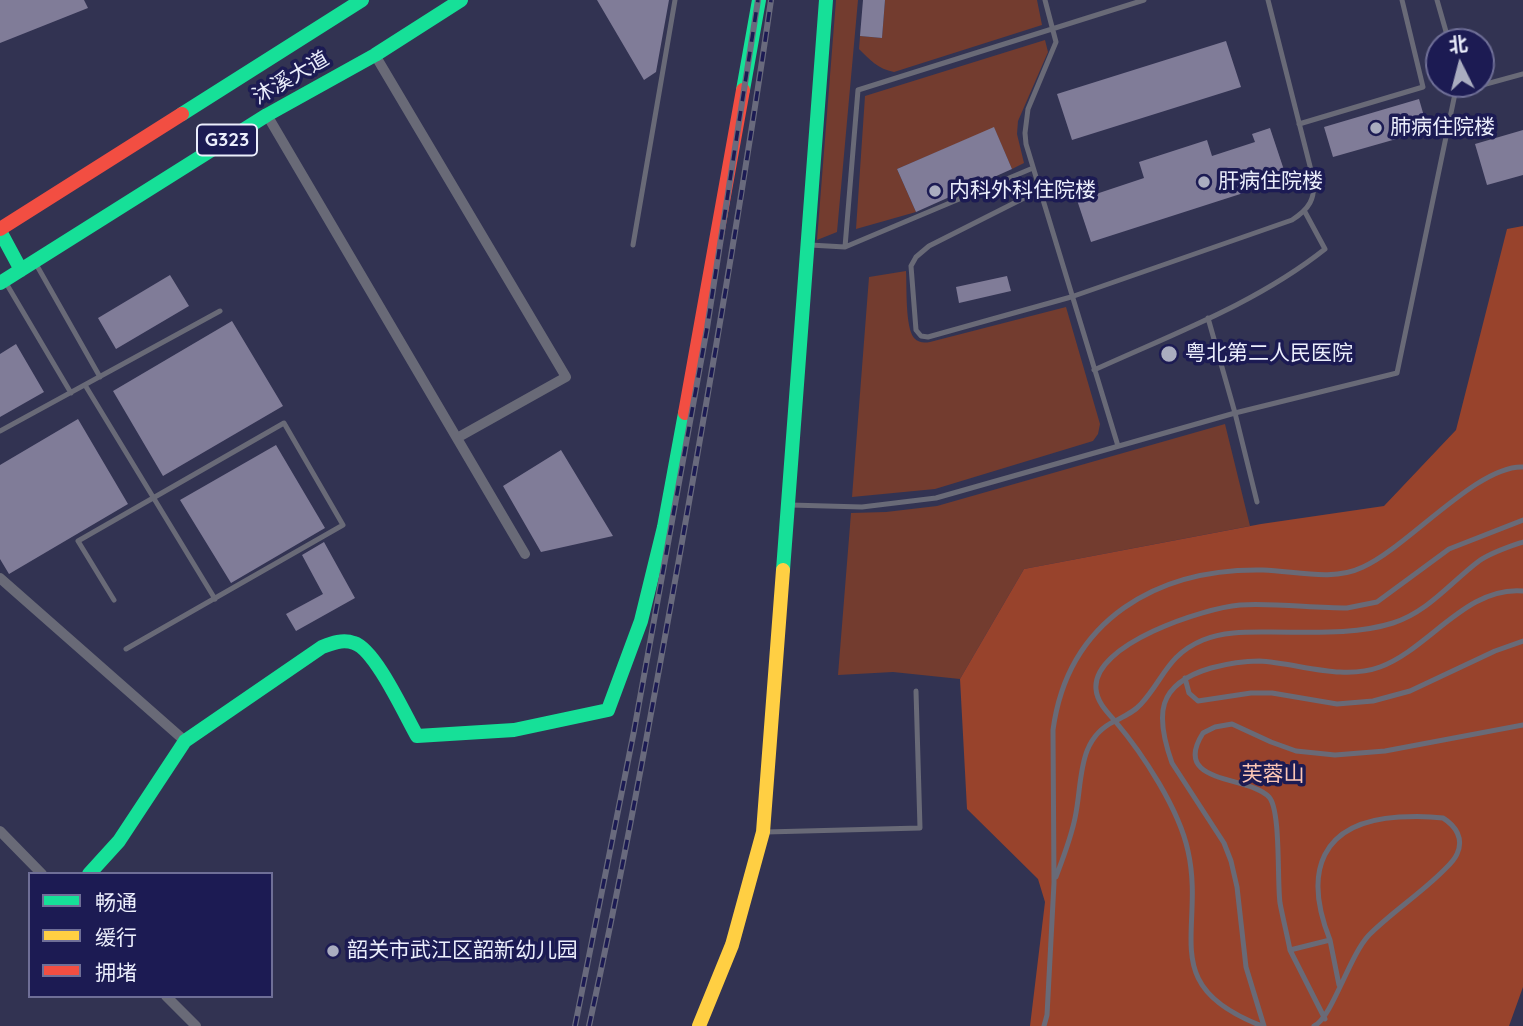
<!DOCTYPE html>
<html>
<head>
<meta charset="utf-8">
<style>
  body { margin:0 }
  #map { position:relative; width:1523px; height:1026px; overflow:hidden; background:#323352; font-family:Quicksand,"Noto Sans SC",sans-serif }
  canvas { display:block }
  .legend { position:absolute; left:28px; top:872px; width:245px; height:126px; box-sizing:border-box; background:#1c1b53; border:2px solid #6f6f97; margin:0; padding:9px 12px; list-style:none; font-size:21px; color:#ebeefc }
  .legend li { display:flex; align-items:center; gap:14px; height:35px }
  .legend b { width:35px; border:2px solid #6f6f97 }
  .north { position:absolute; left:1425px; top:28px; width:70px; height:70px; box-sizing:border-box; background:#1c1b53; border:2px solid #6f6f97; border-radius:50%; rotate:354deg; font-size:19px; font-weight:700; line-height:28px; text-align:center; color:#ebeefc }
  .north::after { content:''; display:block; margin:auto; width:24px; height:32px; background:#aaadc0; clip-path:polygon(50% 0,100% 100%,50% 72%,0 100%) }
</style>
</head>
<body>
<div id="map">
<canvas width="1523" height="1026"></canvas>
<ul class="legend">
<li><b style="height:9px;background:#16e098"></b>畅通</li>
<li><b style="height:9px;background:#ffcf43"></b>缓行</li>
<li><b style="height:9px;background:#f24e42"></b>拥堵</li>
</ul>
<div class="north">北</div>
</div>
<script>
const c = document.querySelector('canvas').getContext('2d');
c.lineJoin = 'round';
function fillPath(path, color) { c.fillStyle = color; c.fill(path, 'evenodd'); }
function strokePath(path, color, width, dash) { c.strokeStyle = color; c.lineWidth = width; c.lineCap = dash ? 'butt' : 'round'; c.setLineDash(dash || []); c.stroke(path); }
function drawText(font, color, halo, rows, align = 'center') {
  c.font = font + ' Quicksand,"Noto Sans SC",sans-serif'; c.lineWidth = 7; c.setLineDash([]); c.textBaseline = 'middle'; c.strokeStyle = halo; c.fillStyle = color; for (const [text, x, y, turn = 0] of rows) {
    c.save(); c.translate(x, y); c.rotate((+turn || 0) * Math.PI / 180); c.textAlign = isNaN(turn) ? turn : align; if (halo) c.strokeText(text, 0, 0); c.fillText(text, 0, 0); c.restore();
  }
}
fillPath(new Path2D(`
  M836,0H858L837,232L817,240Z
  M885,0H1037L1042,25L894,72C878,69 870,60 859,49L860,36L882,38Z
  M1045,40L1048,52L1018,121L1017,134L1024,163L1012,169L994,128L897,169L916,212L856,229L865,96Z
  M906,271C907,286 905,327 914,338C919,343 924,343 930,342L1066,307L1100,424L1098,434L1093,441L935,489L852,497L869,277Z
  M1225,424L1250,526L1024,569L960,679L893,672L838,675L851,513L886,512L937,506Z`), '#733c2f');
fillPath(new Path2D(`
  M1523,226V987L1509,1026H1030L1045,902L1038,879L967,809L960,679L1024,569L1261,524L1384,506L1456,430L1507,229Z`), '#98432c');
fillPath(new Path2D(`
  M0,0H84L88,8L0,43Z
  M597,0H669L656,72L644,80Z
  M863,0H885L882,38L860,36Z
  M1226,41L1241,87L1072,140L1057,94Z
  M1419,99L1428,130L1333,157L1324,127Z
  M994,127L1012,169L916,212L897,169Z
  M1270,128L1287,179L1091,242L1074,191L1093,186L1096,194L1144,178L1139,162L1207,140L1212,156L1255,142L1252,134Z
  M1523,130V175L1487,185L1475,144Z
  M170,275L189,306L116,349L98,318Z
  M1007,276L1011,291L959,303L956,287Z
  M232,321L283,406L163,476L113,391Z
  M16,344L44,392L0,417V354Z
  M78,419L128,504L9,574L0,559V465Z
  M276,445L325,528L231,583L180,500Z
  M561,450L613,536L541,552L503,486Z
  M324,542L355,598L296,631L286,614L323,594L302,555Z`), '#807c98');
strokePath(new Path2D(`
  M1045,0L1056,42L1028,109L1025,133L1026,144L1118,446
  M1437,0L1449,42
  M1457,92L1523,74
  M1299,124L1423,87L1402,0
  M1040,190L929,246L916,257L911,266L916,330L921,336L928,337L1071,297L1292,220C1309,209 1316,199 1313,178L1268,0
  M633,245L675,0
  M810,245L845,247L1033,168
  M845,247L858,90L1144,0
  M36,264L100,377
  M6,283L71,393
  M1208,318L1235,413L1257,502
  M1094,370C1173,334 1257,303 1325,249L1305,212
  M85,385L215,599
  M0,431L220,311
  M790,505L862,507L936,498L1235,413L1397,373L1457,84
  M1523,520L1449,549L1377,602L1347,608C1312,608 1275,603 1240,605C1204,608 1092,644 1096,689C1097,702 1107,712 1115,721C1125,716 1134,712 1141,704C1164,679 1167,655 1203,640C1224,631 1249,632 1271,632C1311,632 1355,635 1393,623C1428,612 1451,582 1479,561C1492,552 1508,547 1523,542
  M114,600L78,541L284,423L343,525L126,649
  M1185,678L1189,693L1198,701L1251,693H1272L1337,704L1373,701L1410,691L1495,651L1523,641
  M766,832L920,828L916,691
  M1056,877C1063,858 1071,838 1075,818C1083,782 1076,739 1115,721C1143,754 1179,809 1188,851C1206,931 1155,985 1262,1026
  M1330,940L1339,985
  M1290,950L1325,1019
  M1044,1026L1047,1015L1054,883L1053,730C1068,619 1158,568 1263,570C1296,571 1332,582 1363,567C1408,547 1477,465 1523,467
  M1264,1026L1246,967L1237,887L1231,861L1224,843L1172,763C1155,715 1156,684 1211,668C1226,664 1243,661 1259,661C1298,663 1342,681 1380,667C1429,649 1466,586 1523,591
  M1314,1026C1332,1018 1349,956 1369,935C1392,912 1420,894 1443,871C1448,866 1454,861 1457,854C1464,839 1456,826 1443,818C1428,816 1414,816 1399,817C1320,822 1303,872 1330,940L1290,950C1287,934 1283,919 1280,903C1277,881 1281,810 1269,797C1249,775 1170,785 1203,733L1215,727L1232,724L1271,742L1296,751L1335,755L1385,751L1523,725`), '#696a77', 5);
strokePath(new Path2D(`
  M375,55L566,377L457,438
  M267,115L525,554
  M0,578L185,741
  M0,831L42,874
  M166,996L196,1026`), '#696a77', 10);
strokePath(new Path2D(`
  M743,90L759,0
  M182,114L362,0
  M0,231L21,270
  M0,283L267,115L375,55L461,0
  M783,570L826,0
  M89,874L119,841L185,741L322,647C332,643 343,639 354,643C375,649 405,715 417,736L514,730L608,710L641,621L664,527L685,413`), '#16e098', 14);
strokePath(new Path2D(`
  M699,1026L732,945L763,832L783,570`), '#ffcf43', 14);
strokePath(new Path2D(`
  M0,229L182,114
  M685,413L743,90`), '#f24e42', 14);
const rail = new Path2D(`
  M575,1026L634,731L707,328L758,0
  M589,1026C623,871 651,715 679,559C712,373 744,187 771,0`);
strokePath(rail, '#696a7d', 6);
strokePath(rail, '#1c1b53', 3.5, [10]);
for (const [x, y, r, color] of [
  [1376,128,7,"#aaadc0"],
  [1204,182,7,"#aaadc0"],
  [935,191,7,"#aaadc0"],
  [1169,354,9,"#aaadc0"],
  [333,951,7,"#aaadc0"]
]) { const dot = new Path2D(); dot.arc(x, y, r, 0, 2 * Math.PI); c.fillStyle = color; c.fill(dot); strokePath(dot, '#1c1b53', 2.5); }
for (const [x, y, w] of [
  [227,140,60]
]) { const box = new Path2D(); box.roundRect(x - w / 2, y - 15.5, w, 31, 5); c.fillStyle = '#1c1b53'; c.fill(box); strokePath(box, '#ebeefc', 2); }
drawText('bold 19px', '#ebeefc', null, [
  ["G323",227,140]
]);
drawText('21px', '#ebeefc', '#1c1b53', [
  ["沐溪大道",291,78,-30]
]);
drawText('21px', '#ebeefc', '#1c1b53', [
  ["肺病住院楼",1390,128],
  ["肝病住院楼",1218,182],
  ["内科外科住院楼",949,191],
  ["粤北第二人民医院",1185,354],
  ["韶关市武江区韶新幼儿园",347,951]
], 'left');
drawText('21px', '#fcc6b5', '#1c1b53', [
  ["芙蓉山",1273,775]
]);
</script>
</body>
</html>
